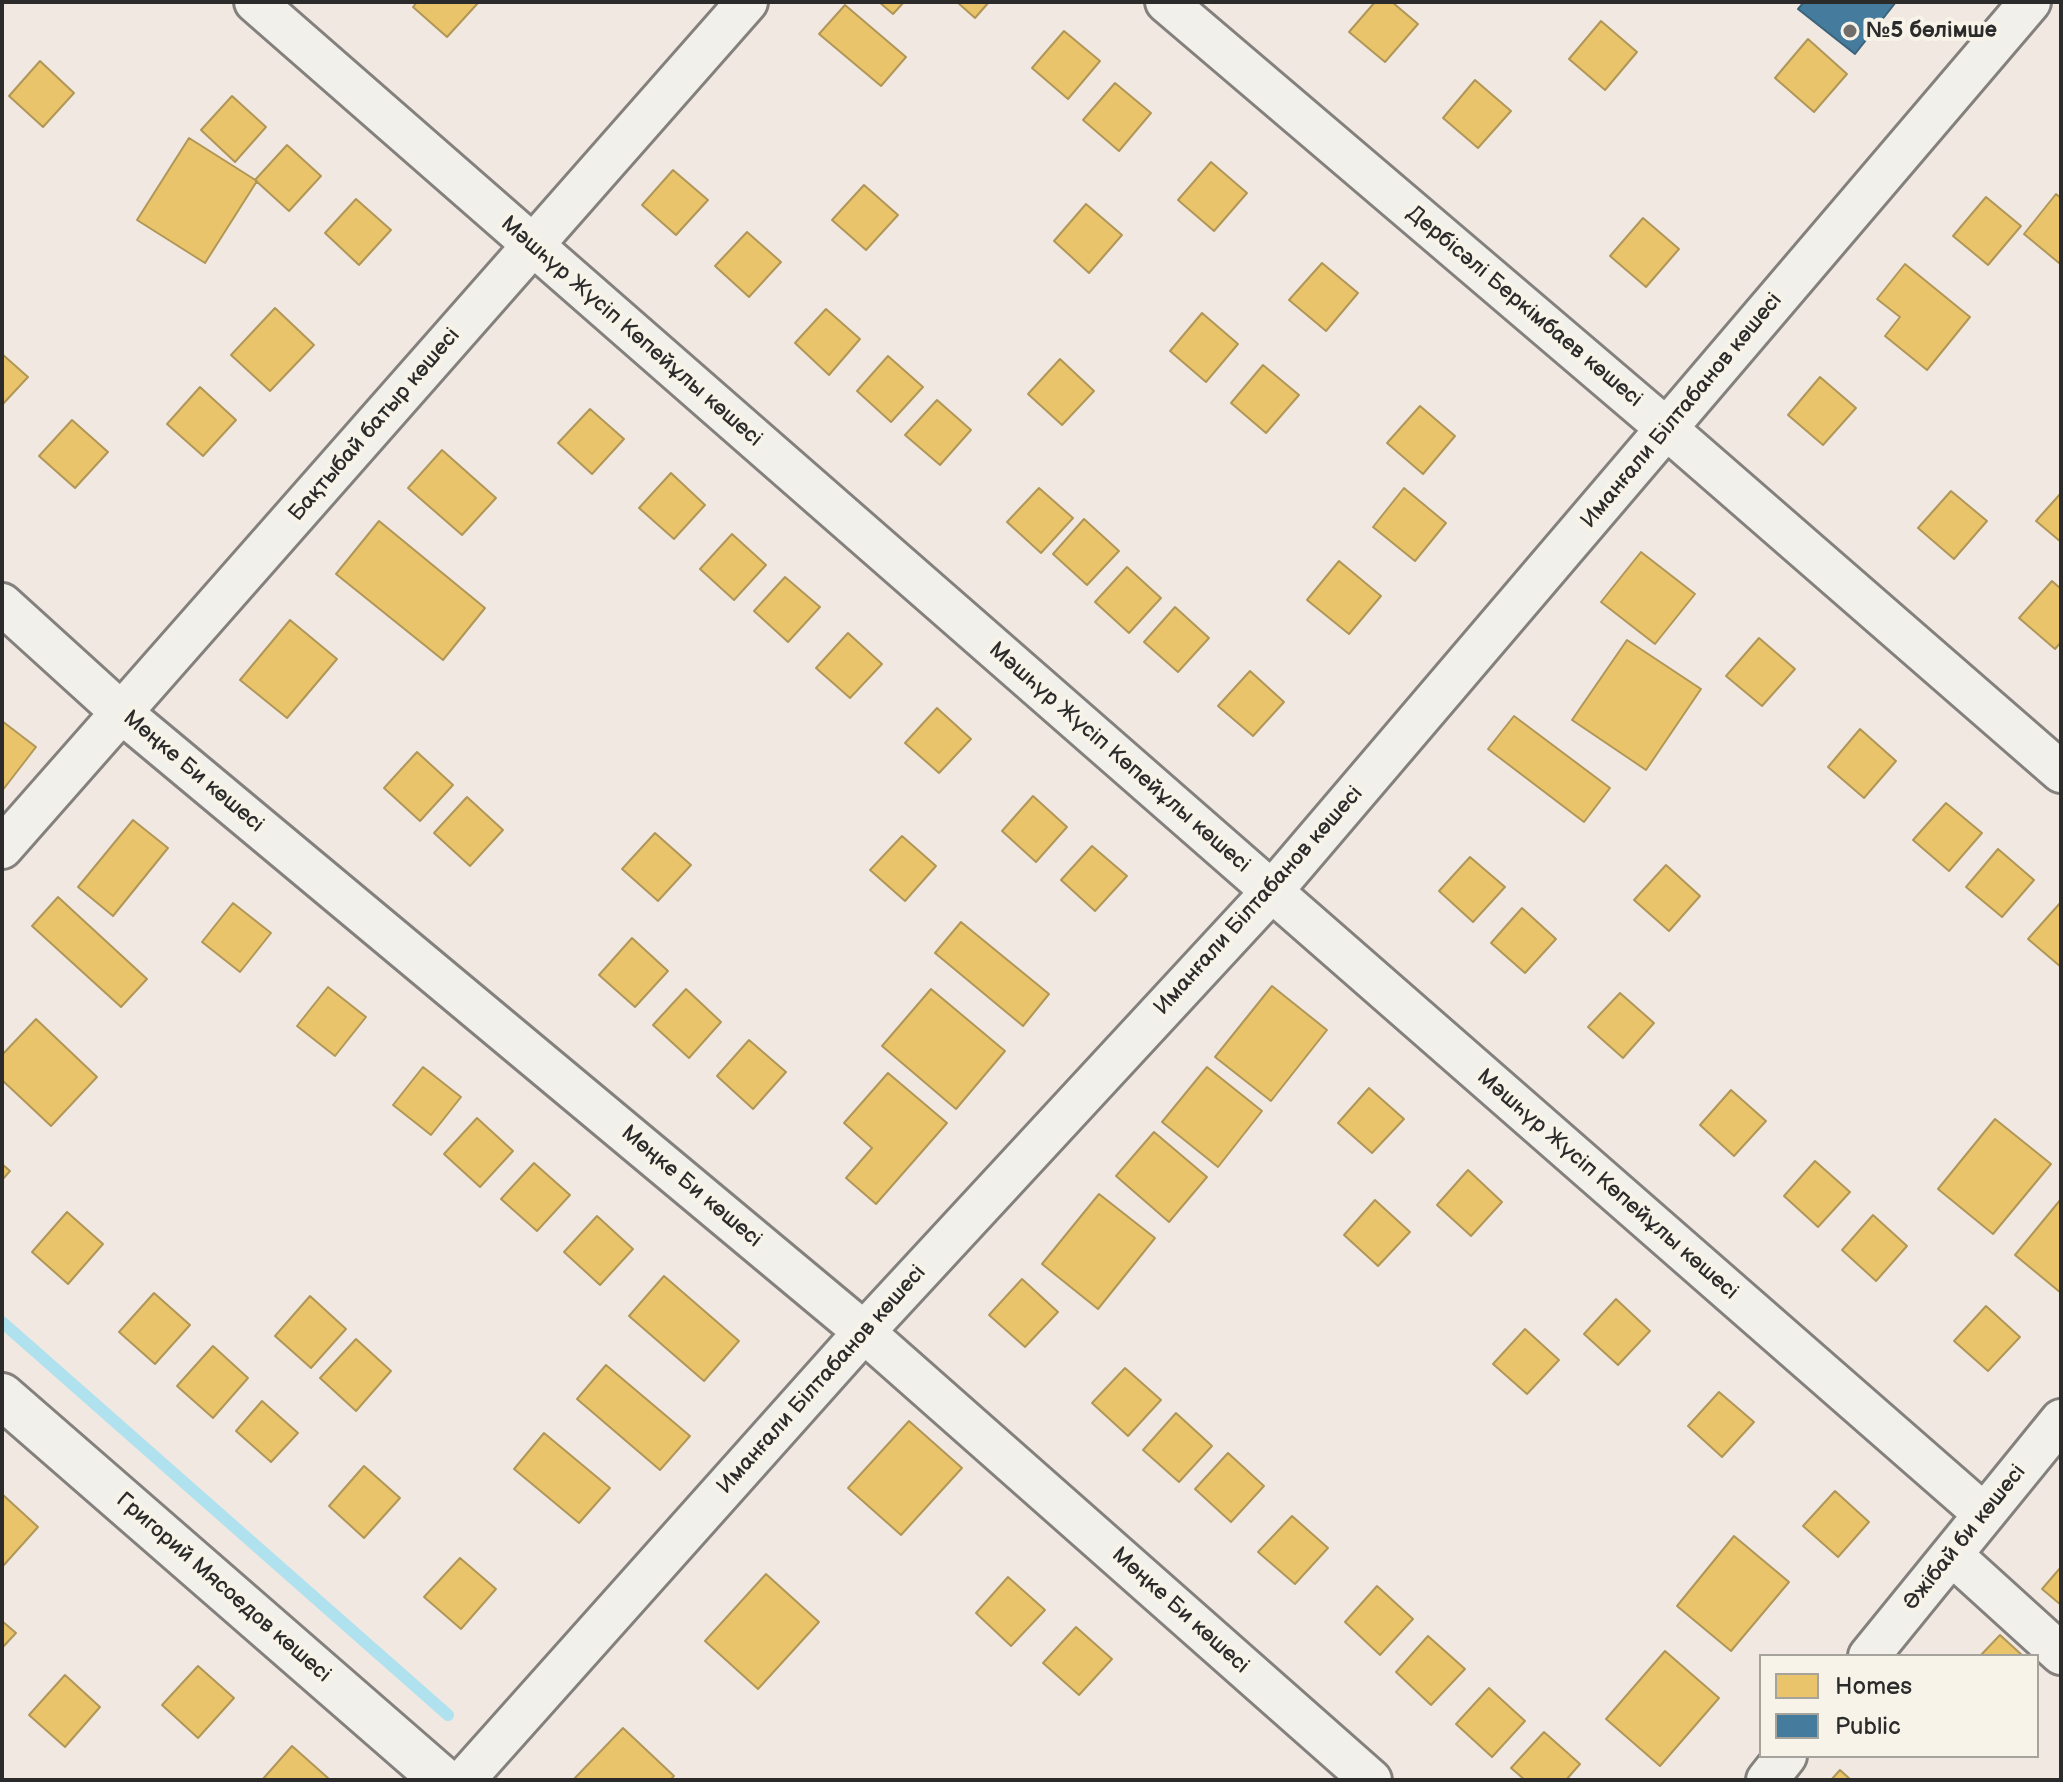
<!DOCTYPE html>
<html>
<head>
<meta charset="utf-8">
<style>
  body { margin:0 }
  #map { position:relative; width:2063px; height:1782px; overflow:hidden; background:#f1e9e1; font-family:"Balsamiq Sans",sans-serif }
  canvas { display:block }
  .frame { position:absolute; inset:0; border:4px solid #2b2b2b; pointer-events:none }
  .legend { position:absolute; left:1759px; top:1654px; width:280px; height:104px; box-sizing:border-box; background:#f7f3e8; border:2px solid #a5a39c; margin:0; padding:10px 14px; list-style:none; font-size:24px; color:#2b2b2b }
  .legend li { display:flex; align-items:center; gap:16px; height:40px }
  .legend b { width:40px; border:2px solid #a5a39c }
</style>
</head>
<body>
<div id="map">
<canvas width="2063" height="1782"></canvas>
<div class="frame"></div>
<ul class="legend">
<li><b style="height:22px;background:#e9c46a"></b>Homes</li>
<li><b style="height:22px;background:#457b9d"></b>Public</li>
</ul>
</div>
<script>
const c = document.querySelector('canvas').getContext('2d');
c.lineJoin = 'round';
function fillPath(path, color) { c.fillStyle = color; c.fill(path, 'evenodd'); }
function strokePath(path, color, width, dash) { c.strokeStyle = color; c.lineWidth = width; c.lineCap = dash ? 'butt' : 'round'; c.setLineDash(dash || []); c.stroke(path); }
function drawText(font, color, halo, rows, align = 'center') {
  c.font = font + ' "Balsamiq Sans",sans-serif'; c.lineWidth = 8; c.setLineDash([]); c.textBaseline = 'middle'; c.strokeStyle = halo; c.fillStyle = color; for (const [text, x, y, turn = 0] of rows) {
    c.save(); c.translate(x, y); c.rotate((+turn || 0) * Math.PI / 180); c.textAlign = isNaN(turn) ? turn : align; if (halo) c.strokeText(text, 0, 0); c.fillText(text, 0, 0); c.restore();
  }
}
const homes = new Path2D(`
  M417,2H477L478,3L447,37L413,7Z
  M879,2H904L893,14Z
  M957,2H989L975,18Z
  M1375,2H1392L1418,24L1385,62L1349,32Z
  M845,5L906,57L881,86L819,34Z
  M1601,21L1637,52L1605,90L1569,59Z
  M1064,31L1100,61L1068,99L1032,68Z
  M1808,39L1847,74L1814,112L1775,78Z
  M40,61L74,93L43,127L9,96Z
  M1475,80L1511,111L1478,148L1443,118Z
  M1115,83L1151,113L1119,151L1083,120Z
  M232,96L266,127L235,162L201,130Z
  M189,138L257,181L205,263L137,220Z
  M287,145L321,176L289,211L255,180Z
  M1211,162L1247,193L1214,231L1178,200Z
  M673,170L708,200L676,235L642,205Z
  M864,185L898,215L866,250L832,220Z
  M2056,194L2061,198V260L2059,263L2024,234Z
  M1986,197L2021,226L1988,265L1953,236Z
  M356,199L391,230L359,265L325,233Z
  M1086,204L1122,235L1089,273L1054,241Z
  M1643,218L1679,249L1646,287L1610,256Z
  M747,232L781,262L749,297L715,266Z
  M1322,263L1358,293L1326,331L1289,300Z
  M1905,264L1970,317L1927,370L1885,336L1900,317L1877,299Z
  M275,308L314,345L270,391L231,355Z
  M826,309L860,339L829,375L795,343Z
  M1202,313L1238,344L1206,382L1170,351Z
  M2,354L28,377L2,405Z
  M888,356L923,387L891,422L857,391Z
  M1060,359L1094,391L1062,425L1028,394Z
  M1263,365L1299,395L1266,433L1231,403Z
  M1820,377L1856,408L1823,445L1788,415Z
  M200,387L236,420L203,456L167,424Z
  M937,400L971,430L940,465L905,435Z
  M1420,406L1455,436L1423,474L1387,443Z
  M590,409L624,439L592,474L558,443Z
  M72,420L108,452L75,488L39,456Z
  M442,450L496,498L462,535L408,488Z
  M671,473L705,505L674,539L639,508Z
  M1039,488L1073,518L1041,553L1007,522Z
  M1404,488L1446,523L1415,561L1373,527Z
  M1951,491L1987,521L1954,559L1918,528Z
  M2061,493V542L2036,521Z
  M1084,519L1119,551L1087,585L1053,554Z
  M379,521L485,608L443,660L336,574Z
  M732,534L766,565L734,600L700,569Z
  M1641,552L1695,594L1655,644L1601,602Z
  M1339,561L1381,596L1349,634L1307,600Z
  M1127,567L1161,598L1129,633L1095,602Z
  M785,577L820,607L788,642L754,611Z
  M2052,581L2061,589V642L2055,649L2019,618Z
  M1175,607L1209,638L1178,672L1144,642Z
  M290,620L337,659L287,718L240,680Z
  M848,633L882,664L850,698L816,668Z
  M1759,638L1795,669L1762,706L1726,676Z
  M1627,640L1701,689L1646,770L1572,720Z
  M1250,671L1284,702L1253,736L1218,706Z
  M937,708L971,739L939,773L905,743Z
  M1514,716L1610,788L1584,822L1488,749Z
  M2,721L36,747L2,791Z
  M1860,729L1896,761L1864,798L1828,767Z
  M417,752L453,785L420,821L384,788Z
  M1033,796L1067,827L1036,862L1002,831Z
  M467,797L503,830L470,866L434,833Z
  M1946,803L1982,833L1949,871L1913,840Z
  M133,820L168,848L113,916L78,887Z
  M655,833L691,865L658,901L622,869Z
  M902,836L936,866L905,901L870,870Z
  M1092,846L1127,876L1095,911L1061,880Z
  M1998,849L2034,880L2002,917L1966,887Z
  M1470,857L1505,887L1473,922L1439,891Z
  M1666,865L1700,896L1669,931L1634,900Z
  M58,897L147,979L121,1007L32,926Z
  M2061,902V967L2028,939Z
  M233,903L271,933L240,972L202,942Z
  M1522,908L1556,939L1525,973L1491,943Z
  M961,922L1049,994L1023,1026L935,953Z
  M632,938L668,971L635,1007L599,975Z
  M1272,986L1327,1030L1271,1101L1215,1057Z
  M328,987L366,1017L335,1056L297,1026Z
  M686,989L721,1022L689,1058L653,1025Z
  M931,989L1005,1051L956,1109L882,1046Z
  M1620,993L1654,1023L1623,1058L1588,1027Z
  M36,1019L97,1077L51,1126L2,1080V1055Z
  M749,1040L786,1072L753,1109L717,1076Z
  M423,1067L461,1097L431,1135L393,1105Z
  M1207,1067L1262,1111L1218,1167L1162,1122Z
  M888,1073L947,1123L876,1204L846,1178L872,1148L844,1123Z
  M1369,1088L1404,1119L1372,1153L1338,1123Z
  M1731,1090L1766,1121L1734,1156L1700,1125Z
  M477,1118L513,1151L480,1187L444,1154Z
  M1995,1119L2051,1164L1993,1234L1938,1189Z
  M1154,1132L1207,1177L1169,1222L1116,1176Z
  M1815,1161L1850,1192L1818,1227L1784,1196Z
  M534,1163L570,1195L537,1231L501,1199Z
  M2,1164L10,1171L2,1180Z
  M1468,1170L1502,1202L1471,1236L1437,1205Z
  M1099,1194L1155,1238L1098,1309L1042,1264Z
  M2061,1199V1293L2015,1255Z
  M1375,1200L1410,1232L1378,1266L1344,1235Z
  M67,1212L103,1244L68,1284L32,1252Z
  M1873,1215L1907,1246L1876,1281L1842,1250Z
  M597,1216L633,1249L600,1285L564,1252Z
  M664,1276L739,1341L704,1381L629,1316Z
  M1022,1279L1058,1312L1025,1347L989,1315Z
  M154,1293L190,1325L155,1364L119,1332Z
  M310,1296L346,1329L311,1368L275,1336Z
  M1616,1299L1650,1331L1618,1365L1584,1334Z
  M1986,1306L2020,1337L1988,1371L1954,1341Z
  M1525,1329L1559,1360L1527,1394L1493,1364Z
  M356,1339L391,1371L356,1411L320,1378Z
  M213,1346L248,1378L213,1418L177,1386Z
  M606,1365L690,1436L660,1470L577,1399Z
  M1125,1368L1161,1400L1128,1436L1092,1403Z
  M1719,1392L1754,1422L1722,1457L1688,1426Z
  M262,1401L298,1433L271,1462L236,1431Z
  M1176,1413L1212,1446L1179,1482L1143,1450Z
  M909,1421L962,1468L901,1535L848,1488Z
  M544,1433L610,1488L579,1523L514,1469Z
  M1228,1453L1264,1486L1231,1522L1195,1489Z
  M364,1466L400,1498L364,1538L329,1506Z
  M1835,1491L1869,1522L1838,1557L1803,1526Z
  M2,1494L38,1527L3,1566L2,1565Z
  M1292,1516L1328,1548L1295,1584L1258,1552Z
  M1734,1536L1789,1582L1731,1651L1677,1606Z
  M460,1558L496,1589L461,1629L424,1597Z
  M2061,1567V1605L2042,1589Z
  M766,1574L819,1622L758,1689L705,1641Z
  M1008,1577L1045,1610L1011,1646L976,1613Z
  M1377,1586L1413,1619L1380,1655L1345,1622Z
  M2,1621L16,1633L2,1648Z
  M1076,1627L1112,1659L1079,1695L1043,1663Z
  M2000,1635L2023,1656H1980Z
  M1428,1636L1465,1669L1431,1705L1396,1672Z
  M1665,1651L1719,1698L1660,1766L1606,1719Z
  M198,1666L234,1698L198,1738L162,1705Z
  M65,1675L100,1707L65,1747L29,1715Z
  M1489,1688L1525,1721L1492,1757L1456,1724Z
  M623,1728L674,1776L670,1780H573Z
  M1544,1732L1580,1764L1566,1780H1525L1511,1768Z
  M292,1746L328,1778L326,1780H262Z
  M1840,1770L1851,1780H1831Z`);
fillPath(homes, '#e9c46a');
strokePath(homes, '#b09657', 2);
const public = new Path2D(`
  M1804,2H1896L1855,54L1798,9Z`);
fillPath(public, '#457b9d');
strokePath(public, '#3d637b', 2);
strokePath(new Path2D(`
  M2,1322L448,1715`), '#afe1ee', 12);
const street = new Path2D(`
  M255,2L1984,1514
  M1166,2L1667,429L2061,772
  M2,604L122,713L864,1332L1371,1780
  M2,848L747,2
  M1952,1555L2061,1654
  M1869,1656L2061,1420
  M464,1780L864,1332L1272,891L2030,2
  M1767,1780L1786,1756`);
const secondary = new Path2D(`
  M2,1396L443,1780`);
strokePath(street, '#84807d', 46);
strokePath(secondary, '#84807d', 50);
strokePath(street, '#f2f0eb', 40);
strokePath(secondary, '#f2f0eb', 44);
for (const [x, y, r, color] of [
  [1850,31,8,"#706e6b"]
]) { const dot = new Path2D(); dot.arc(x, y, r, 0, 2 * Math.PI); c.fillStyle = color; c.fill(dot); strokePath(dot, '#f7f3e8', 3); }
drawText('bold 22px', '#2b2b2b', '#f7f3e8', [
  ["№5 бөлімше",1866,31]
], 'left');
drawText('22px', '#2b2b2b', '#f7f3e8', [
  ["Дербісәлі Беркімбаев көшесі",1524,307,40],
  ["Мәшһүр Жүсіп Көпейұлы көшесі",631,332,41],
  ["Иманғали Білтабанов көшесі",1682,411,-50],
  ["Бақтыбай батыр көшесі",375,425,-49],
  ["Мәшһүр Жүсіп Көпейұлы көшесі",1119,758,41],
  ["Мөңке Би көшесі",193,772,40],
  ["Иманғали Білтабанов көшесі",1259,901,-48],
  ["Мәшһүр Жүсіп Көпейұлы көшесі",1607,1185,41],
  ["Мөңке Би көшесі",691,1187,40],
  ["Иманғали Білтабанов көшесі",822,1380,-48],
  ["Әжібай би көшесі",1965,1538,-51],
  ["Григорий Мясоедов көшесі",223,1588,41],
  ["Мөңке Би көшесі",1180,1611,42]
]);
</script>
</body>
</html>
